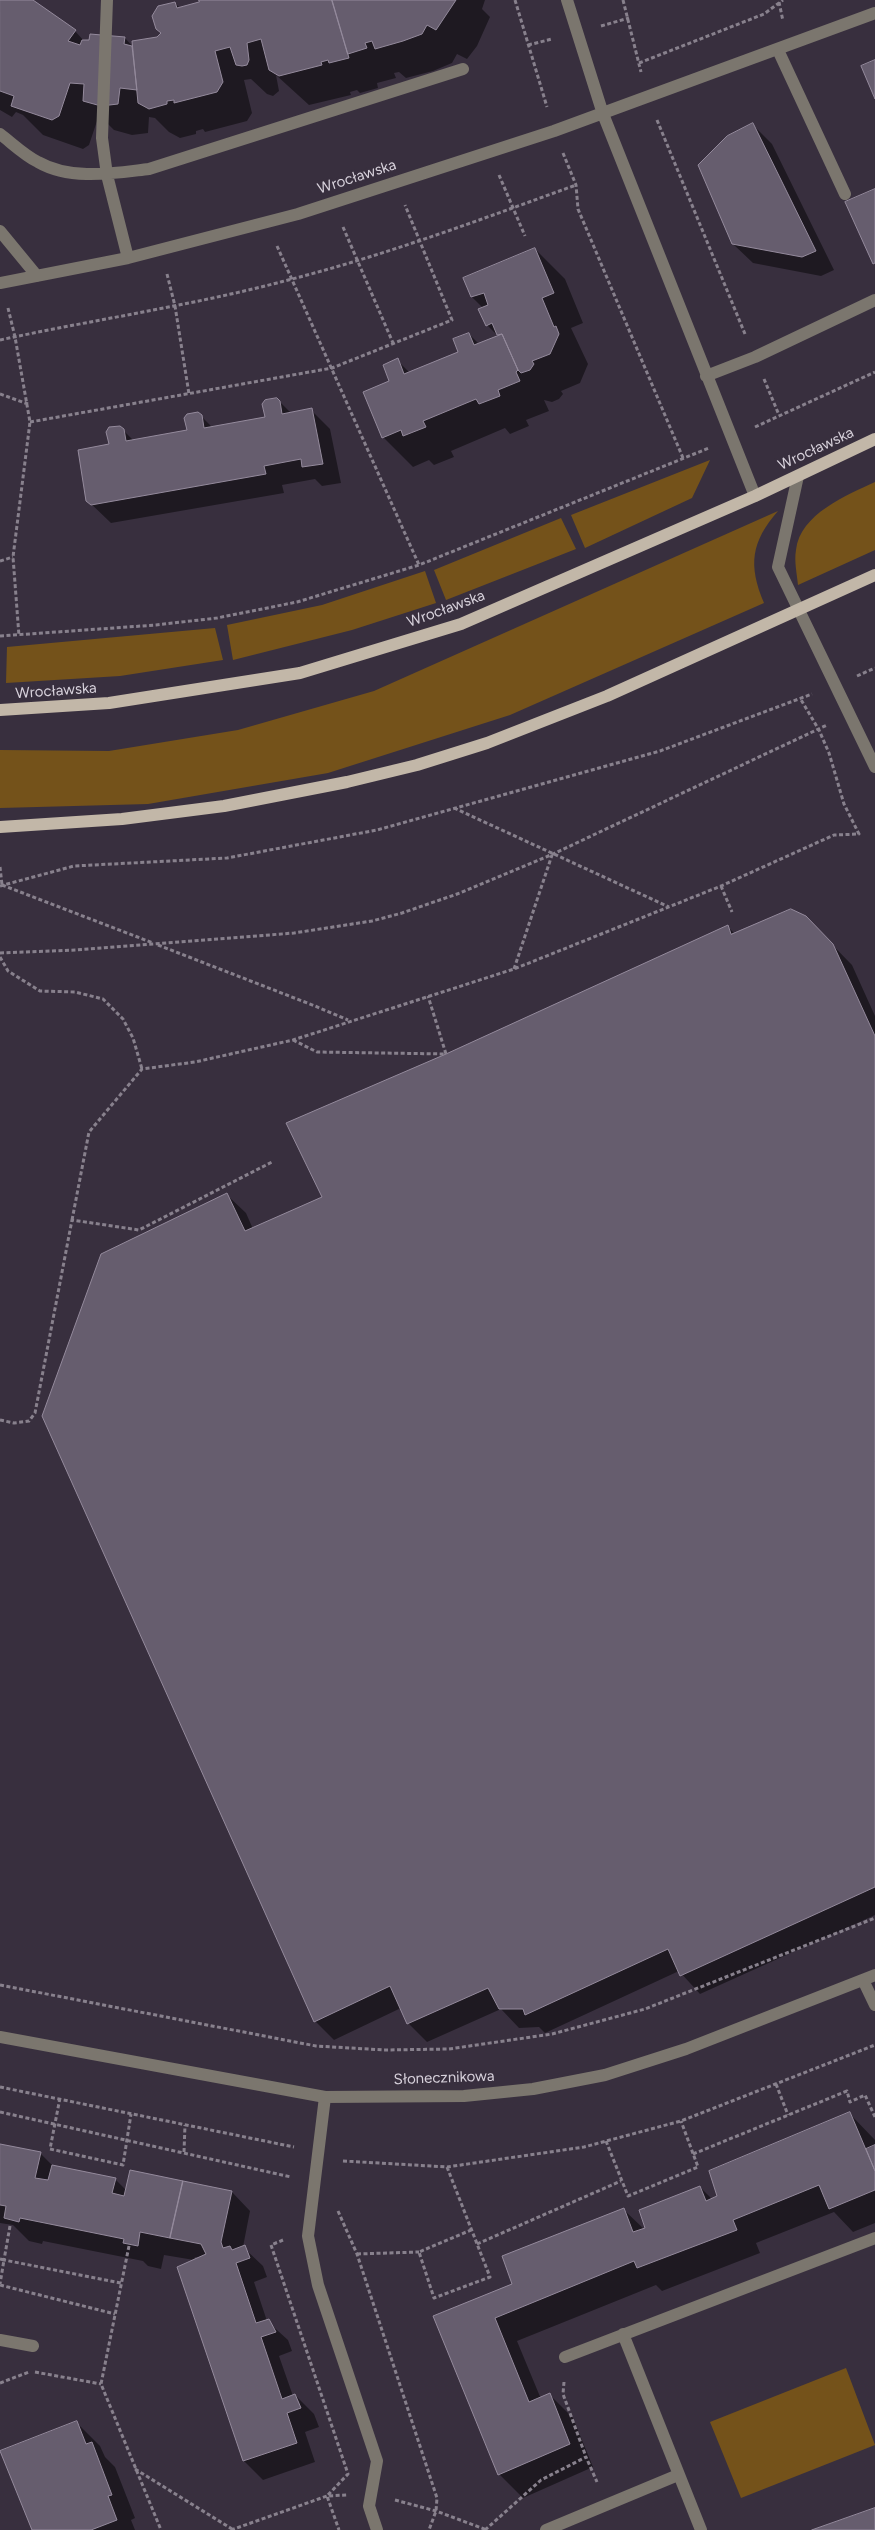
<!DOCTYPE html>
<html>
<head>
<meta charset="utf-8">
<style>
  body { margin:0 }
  canvas { display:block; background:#382f3e }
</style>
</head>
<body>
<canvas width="875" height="2530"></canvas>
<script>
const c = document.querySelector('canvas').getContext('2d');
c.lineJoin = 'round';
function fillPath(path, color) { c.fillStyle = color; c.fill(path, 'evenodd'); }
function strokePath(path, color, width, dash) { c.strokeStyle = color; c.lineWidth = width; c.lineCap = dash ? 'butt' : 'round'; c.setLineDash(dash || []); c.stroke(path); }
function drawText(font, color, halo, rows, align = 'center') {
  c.font = font + ' Figtree,sans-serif'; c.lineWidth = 5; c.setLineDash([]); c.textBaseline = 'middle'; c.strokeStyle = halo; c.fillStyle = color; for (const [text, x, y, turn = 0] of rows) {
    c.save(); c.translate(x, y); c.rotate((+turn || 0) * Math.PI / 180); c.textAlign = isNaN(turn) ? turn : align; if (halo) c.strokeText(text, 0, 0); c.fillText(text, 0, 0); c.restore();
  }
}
fillPath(new Path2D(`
  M710,460L692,498L585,548L571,515Z
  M875,482V550L798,585C797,574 794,561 796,550C800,514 847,495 875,482Z
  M778,511C751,542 748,565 764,603L510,715L328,773L148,804L0,808V750L109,751L238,730L374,691Z
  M561,518L576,549L446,600L434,570Z
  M425,571L436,603L352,630L233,660L227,625L322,605Z
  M215,628L223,660L120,676L6,683L7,647Z
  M846,2368L875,2445L741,2498L710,2422Z`), '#74521a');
fillPath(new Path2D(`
  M0,0H28L75,31L85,42L125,38L134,48L158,39L175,3L180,8L208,0H485L482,9L490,17L477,46L467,59L457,54L452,63L433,71L406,78L399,72L394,73L396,78L377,83L378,88L360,93L357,90L350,92L351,95L309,105L276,75L279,91L273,96L267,94L251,79L244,80L252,113L247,121L205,132L203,129L196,131V134L180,138L169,132L155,118L149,117L148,133L132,135L114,130L99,115L89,145L83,149L43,135L23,115L16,112L12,117L0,110Z
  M753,125L772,144L834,270L821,276L753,263L733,244Z
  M535,249L565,279L583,323L571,328L588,364L580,383L561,391L563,394L559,399L552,402L544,400L549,411L526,420L529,426L510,434L505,428L451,451L454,457L434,465L429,460L413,467L383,437L391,381L397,360L410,373L459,353L469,334L479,344L498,336L487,325L483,308L472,297L465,279Z
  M280,402L291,413L311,410L330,429L341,483L322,486L315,479L282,485L284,493L111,523L87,500L110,445L123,430L134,441L188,431L201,416L212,427L266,418Z
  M805,917L852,965L875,1016V1915L700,1994L679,1971L545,2033L539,2027L519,2028L501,2009L427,2042L408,2023L401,2008L334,2040L315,2021L227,1195L246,1213L253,1229L324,1198L446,1056L728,927L735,934Z
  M850,2114L875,2140V2223L853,2232L834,2212L756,2243L760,2253L662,2291L656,2285L517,2341L541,2399L550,2395L573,2418L593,2467L523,2498L499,2474L435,2317L514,2284L623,2209L644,2229L700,2187L712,2199Z
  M0,2145L40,2153L53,2166L115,2179L127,2191L232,2192L250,2211L243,2247L263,2266L267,2277L254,2282L267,2321L288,2340L292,2351L279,2356L293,2396L295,2395L314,2414L319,2427L305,2432L315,2462L263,2480L244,2461L179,2267L200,2258L195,2257L194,2260L164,2255L161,2269L148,2266L143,2261L43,2241L42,2244L29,2241L13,2225L0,2223Z
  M76,2422L100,2446L105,2457L115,2467L135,2518L131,2520L135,2530H33Z`), '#0007');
const building = new Path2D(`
  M0,0H33L76,30L68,41L80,45L82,40H89L90,34L125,37L124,44L132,46L137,90L120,88L118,104L101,106L83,101L84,84L70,83L59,116L52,120L11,106L14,96L0,91Z
  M199,0H332L349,58L329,63L328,60L321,62L322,65L279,76L269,70L261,39L247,43L249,60L247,65L242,66L236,65L230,47L215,51L223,82L217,92L174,103V100L167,101V104L149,109L138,103L132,41L157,37L161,33L156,29L152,16L158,6L175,2L177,8L199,2Z
  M332,0H456L436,30L427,25L422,34L403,41L375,49L372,41L365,43L367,48L348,54Z
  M875,60V99L861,66Z
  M753,123L816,251L802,257L732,244L698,165L727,136Z
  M875,189V263L873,264L845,202Z
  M535,248L554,293L542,298L554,327L556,326L559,334L550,354L532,361L534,364L530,370L521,373L518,370L502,334L497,335L492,323L486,326L478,309L488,305L484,293L471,297L463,278Z
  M469,333L474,345L502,334L518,370L516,372L520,381L498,390L500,396L479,404L476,399L423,421L426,427L403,436L401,430L382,438L363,392L389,381L383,365L398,358L404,374L458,352L453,339Z
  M277,398L280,401L282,414L312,408L323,464L302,467L301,459L264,466L266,474L91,505L86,501L78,450L109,444L106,432L109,427L120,426L124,429L126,441L187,430L184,418L187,414L198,412L202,415L204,428L265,417L262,404L265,400Z
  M791,909L806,916L833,944L875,1036V1887L680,1976L668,1949L525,2015L523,2009H499L488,1988L407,2024L390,1986L314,2022L42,1416L101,1254L227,1193L245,1231L322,1197L286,1123L446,1054L728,925L731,934Z
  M850,2112L875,2171V2190L829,2209L819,2185L733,2220L737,2230L637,2268L634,2261L495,2318L529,2402L550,2393L570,2444L498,2475L433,2316L512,2284L502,2256L624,2208L633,2232L645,2228L639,2210L700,2186L706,2201L717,2196L709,2171Z
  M0,2144L41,2152L35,2178L48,2180L52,2165L116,2178L112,2193L124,2196L130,2170L183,2181L170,2238L140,2232L138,2246L123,2243L124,2239L20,2218L19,2222L4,2218L6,2206L0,2205Z
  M875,2145V2171L866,2149Z
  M183,2181L232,2191L221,2242L223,2248L230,2246L232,2250L245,2245L250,2258L236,2263L256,2323L269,2319L276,2332L261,2337L282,2399L295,2394L301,2408L287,2413L297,2443L243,2461L177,2267L206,2254L201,2244L170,2238Z
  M77,2421L86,2444L92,2442L112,2495L108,2496L117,2520L91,2530H32L0,2451Z
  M875,2508V2530H812Z`);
fillPath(building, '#665d6e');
strokePath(building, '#948a9c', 1);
strokePath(new Path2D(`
  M515,0L547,107
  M623,0L641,72
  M779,2L783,21
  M601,26L629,18
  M528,45L552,39
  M639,63L764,14L783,0
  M657,120L745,334
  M563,153L576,185L578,209L683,458
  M499,175L525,236
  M343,227L393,343
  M277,246L419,565
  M167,274L175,306L189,394
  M8,308L15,337L30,422L13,557L19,636
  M0,340C97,319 196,305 292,279C389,254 482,219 576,185
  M764,379L779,415
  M0,394L28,404
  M30,422L332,368L452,320L405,205
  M755,427L875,372
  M0,561L13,557
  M0,636L156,625L217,618L297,602L419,565L709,448
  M857,676L875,668
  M454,808L669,907
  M0,867L2,885
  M2,885L153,943
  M0,886L74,866L227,858L377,830L660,751L812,694
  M721,886L732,912
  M158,945L315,1006L348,1020
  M0,953L76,950L294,933L372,921L402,913L460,893L553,854L827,725
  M0,957L8,971L40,991L75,992L103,999L123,1019L133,1038L142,1069
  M514,969L552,855
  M293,1040L317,1052L446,1054L428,996
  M72,1220L89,1132L142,1069L195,1062L293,1040L514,969L721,886L834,835L859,834L844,804L829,753L819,730L800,698
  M0,1420L14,1423L29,1421L35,1413L72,1220L139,1230L272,1162
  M0,1985L316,2046L384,2050L449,2049L552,2034L645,2009L875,1918
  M776,2084L788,2115
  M0,2087L294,2147
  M60,2098L50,2149L123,2165L131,2114
  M0,2112L291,2177
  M606,2141L628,2196L698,2167L681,2121
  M184,2152L185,2125
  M693,2154L847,2091L850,2102L865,2095L875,2117
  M343,2161L447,2167L584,2147L681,2121L875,2045
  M447,2167L490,2277L434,2298L419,2252L471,2230
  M338,2211L357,2254L437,2498L436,2511L429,2530
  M10,2226L4,2260L121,2283
  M283,2240L271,2245L348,2474L327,2496L339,2530
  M477,2244L621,2181
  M129,2246L101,2384L161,2530
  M357,2254L419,2252
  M0,2259L4,2260L0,2284
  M0,2285L115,2314
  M35,2372L101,2384
  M564,2382L563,2394L586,2457
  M0,2383L29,2372
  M135,2469L232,2529
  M395,2500L436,2511L487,2530
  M231,2530L327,2496L347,2495
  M485,2530L541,2480L586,2457L597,2482`), '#88818d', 3, [4, 2.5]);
strokePath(new Path2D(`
  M107,0L102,138L107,175L128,258
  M567,0L603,114L755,496
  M778,50L845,194
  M0,134C12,143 24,155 38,162C71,181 114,173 149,169L463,69
  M0,231L37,276
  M0,283L128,258L298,214L554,131L875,13
  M706,376L755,357L875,300
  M798,476L778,567L875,767
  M863,1980L875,2005
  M0,2037L325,2097L464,2096L533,2089L605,2075L686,2049L875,1975
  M325,2097L308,2236L318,2285L377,2461L369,2506L377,2530
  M623,2334L701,2530
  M0,2340L33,2346
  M565,2357L875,2238
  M546,2530L678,2475`), '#7b766e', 12);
strokePath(new Path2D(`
  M0,710L109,703L300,673L461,624L755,496L875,439
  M0,827L122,819L224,806L347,782L417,765L487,743L607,696L875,575`), '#c2b7a8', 12);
drawText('15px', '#d7d1db', '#382f3e', [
  ["Wrocławska",357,177,-18],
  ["Wrocławska",816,449,-25],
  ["Wrocławska",446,609,-20],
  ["Wrocławska",56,691,-4],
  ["Słonecznikowa",444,2078,-2]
]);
</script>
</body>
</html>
